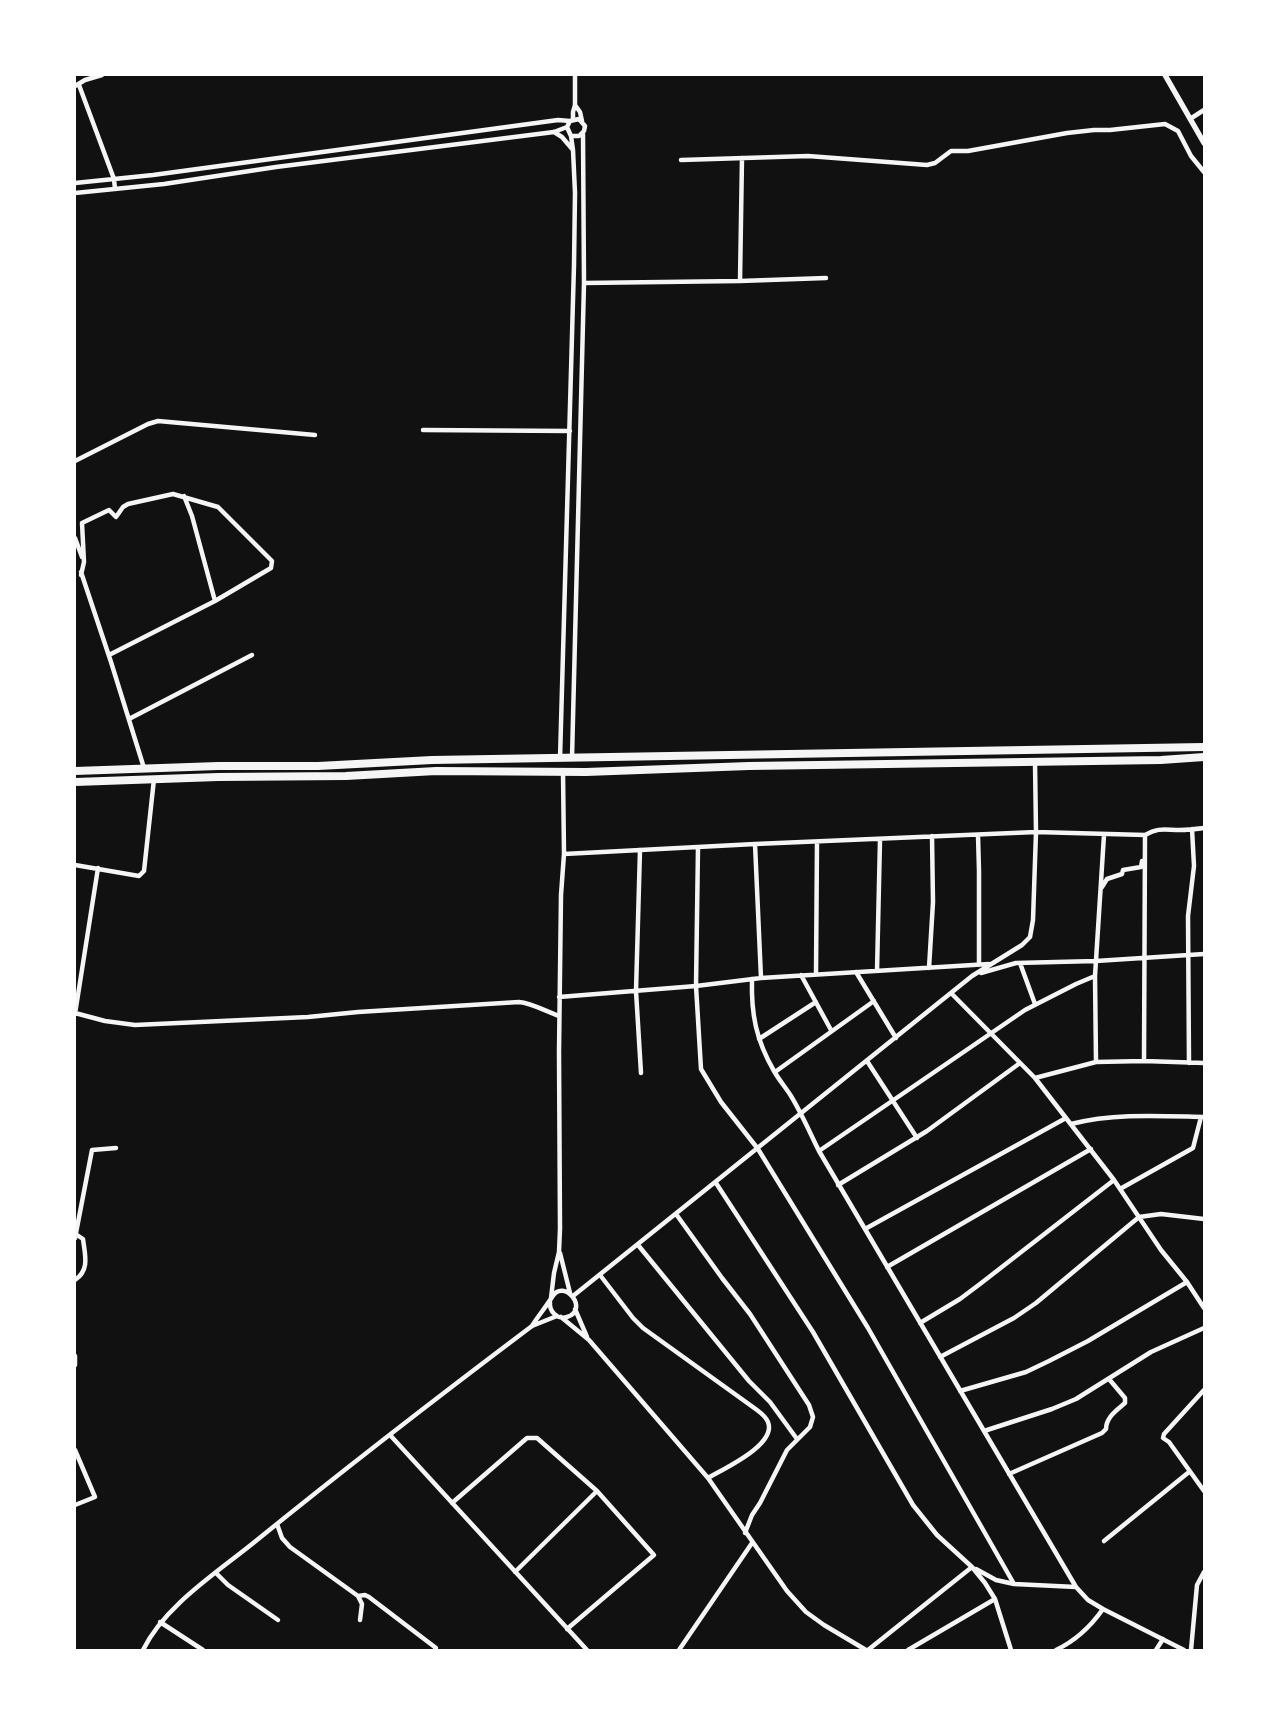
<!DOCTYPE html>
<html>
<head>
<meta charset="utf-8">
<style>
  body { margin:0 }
  #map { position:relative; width:1279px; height:1725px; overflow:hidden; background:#111; font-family:Overpass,sans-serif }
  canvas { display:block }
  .frame { position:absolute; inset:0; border:76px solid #fff; pointer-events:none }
</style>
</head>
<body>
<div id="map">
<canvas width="1279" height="1725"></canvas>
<div class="frame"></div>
</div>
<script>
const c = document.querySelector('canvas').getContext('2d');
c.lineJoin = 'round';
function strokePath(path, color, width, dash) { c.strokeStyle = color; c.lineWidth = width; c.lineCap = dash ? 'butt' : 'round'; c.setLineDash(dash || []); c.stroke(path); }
strokePath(new Path2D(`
  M79,85L114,179L115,189
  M75,86L85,80L102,75
  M575,105L580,112L582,121
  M573,119V112L575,105V75
  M1190,119L1204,110
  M554,132L562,137L573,150
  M681,160L808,156L927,165L935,163L951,151H968L1067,133L1094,130H1110L1165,124L1178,131L1191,156L1204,172
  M75,183L153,175L558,120L570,121
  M75,193L164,184L276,167L554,132L567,127
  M740,281L742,158
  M584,283L740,281L826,278
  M423,430L570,431
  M75,461L148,424L158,421L315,435
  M75,538L82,557
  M81,572L111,662L144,768
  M81,575L84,562L82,523L109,510L116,517L123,507L128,504L173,494L218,507L272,561L271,568L215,601
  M109,655L215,601L192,516L184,496
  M129,719L252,655
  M572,758L584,283L583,134
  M560,759L574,265L575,193L573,150L571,136L567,127L570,121L579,119L585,126L584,131L579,136H571
  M978,835L979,871V965
  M755,844L761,978
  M698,847L696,986L701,1069L721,1102L758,1149L868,1328L1014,1584
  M640,850L636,991L641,1073
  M564,854L755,844L1036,832L1145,835C1159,827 1165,830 1180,830C1188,830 1196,829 1204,828
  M75,865L139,876L144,871L154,779
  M1102,887L1107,879L1122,874L1123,870L1141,867L1142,861
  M1020,963L1035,1004
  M929,968L933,902L932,836
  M877,971L880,840
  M856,972L896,1038
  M981,973L1016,963L1096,961L1204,954
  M816,974L817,842
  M801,975L831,1030
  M752,979C751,1014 756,1040 774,1071C779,1080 786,1088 791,1096C802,1114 810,1133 819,1151L1076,1587L1088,1600L1103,1609C1091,1626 1075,1641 1056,1650
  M951,993L1035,1078L1114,1180L1161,1250L1187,1282L1204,1308
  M559,997L696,986L761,978L989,964
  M75,1013L105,1021L135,1025L308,1017L358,1012L519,1002C532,1003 547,1012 559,1016
  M75,1014L98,868
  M759,1039L816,1002
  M867,1061L917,1138
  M1144,1061L1145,835
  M1096,1062L1095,976L1104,835
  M1189,1063L1188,916L1194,866L1192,829
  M775,1072L874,1001
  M1035,1078L1096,1062L1144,1061L1204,1063
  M1071,1124C1114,1113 1160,1116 1204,1117
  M819,1151L1025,1010L1076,984L1095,976
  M716,1183L813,1332L913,1505L937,1535L972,1567L985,1583L995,1599L1011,1650
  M838,1185L927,1131L1020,1063
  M1120,1189L1193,1148L1201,1117
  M676,1214L722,1278L750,1314L809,1405L813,1417L810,1427L787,1450L760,1503L752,1515L745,1533
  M865,1229L1066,1118
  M75,1238L92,1150L116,1148
  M638,1245L749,1381L770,1402L797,1439
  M560,1253L570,1293
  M887,1267L1091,1149
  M600,1275L633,1318L643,1328L757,1410C761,1413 766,1417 768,1422C777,1445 723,1469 708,1478
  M75,1280C90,1270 85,1255 83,1239L77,1235
  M573,1296L972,976L1022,945L1030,937L1033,920L1036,832L1035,762
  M551,1298L554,1273L559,1252L560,1229L559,1052L561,895L564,854L563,772
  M575,1309L587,1337
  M561,1317L589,1340L708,1478L787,1591L806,1612L824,1625L866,1650
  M920,1323L960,1299L980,1284L1114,1180
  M532,1326C538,1316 546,1307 552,1297C564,1277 590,1310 567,1317C557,1320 549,1311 550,1302
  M75,1356V1365
  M940,1357L1014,1318L1036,1303L1139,1217L1161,1214L1204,1219
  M1204,1390L1164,1434L1163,1438L1169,1442L1204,1491
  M960,1391L1026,1372L1049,1361L1088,1341L1187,1282
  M984,1431L1052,1409L1076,1399L1151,1352L1204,1328
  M390,1435L587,1650
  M75,1450L95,1497L75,1505
  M1009,1474L1102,1433L1106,1429C1106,1417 1117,1410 1125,1403V1398L1109,1379
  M452,1503L527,1438H537L597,1491
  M277,1524L282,1538L290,1547L358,1596L362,1604L360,1620
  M1104,1541L1189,1472
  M976,1569L996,1580L1014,1584L1076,1587
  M515,1572L597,1491L654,1555L567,1629
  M216,1573L228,1585L278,1620
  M358,1596L365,1595L369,1597L436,1648L435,1650
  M1103,1609L1184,1650
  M160,1622L203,1650
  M143,1650C165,1605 218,1572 257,1540C347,1467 439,1396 532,1326L557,1316
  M679,1650L752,1543
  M868,1650L972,1567
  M908,1650L995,1599
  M1156,1650L1163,1639
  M1191,1650L1197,1585L1204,1572`), '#f5f5f5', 4.5);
strokePath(new Path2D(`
  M1165,75L1204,143`), '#f5f5f5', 5.5);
strokePath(new Path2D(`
  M75,771L218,766H318L432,760L1204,747
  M75,782L218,777L346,776L436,771L586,772L749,766L1161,760L1204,757`), '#f5f5f5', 8);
</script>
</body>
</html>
